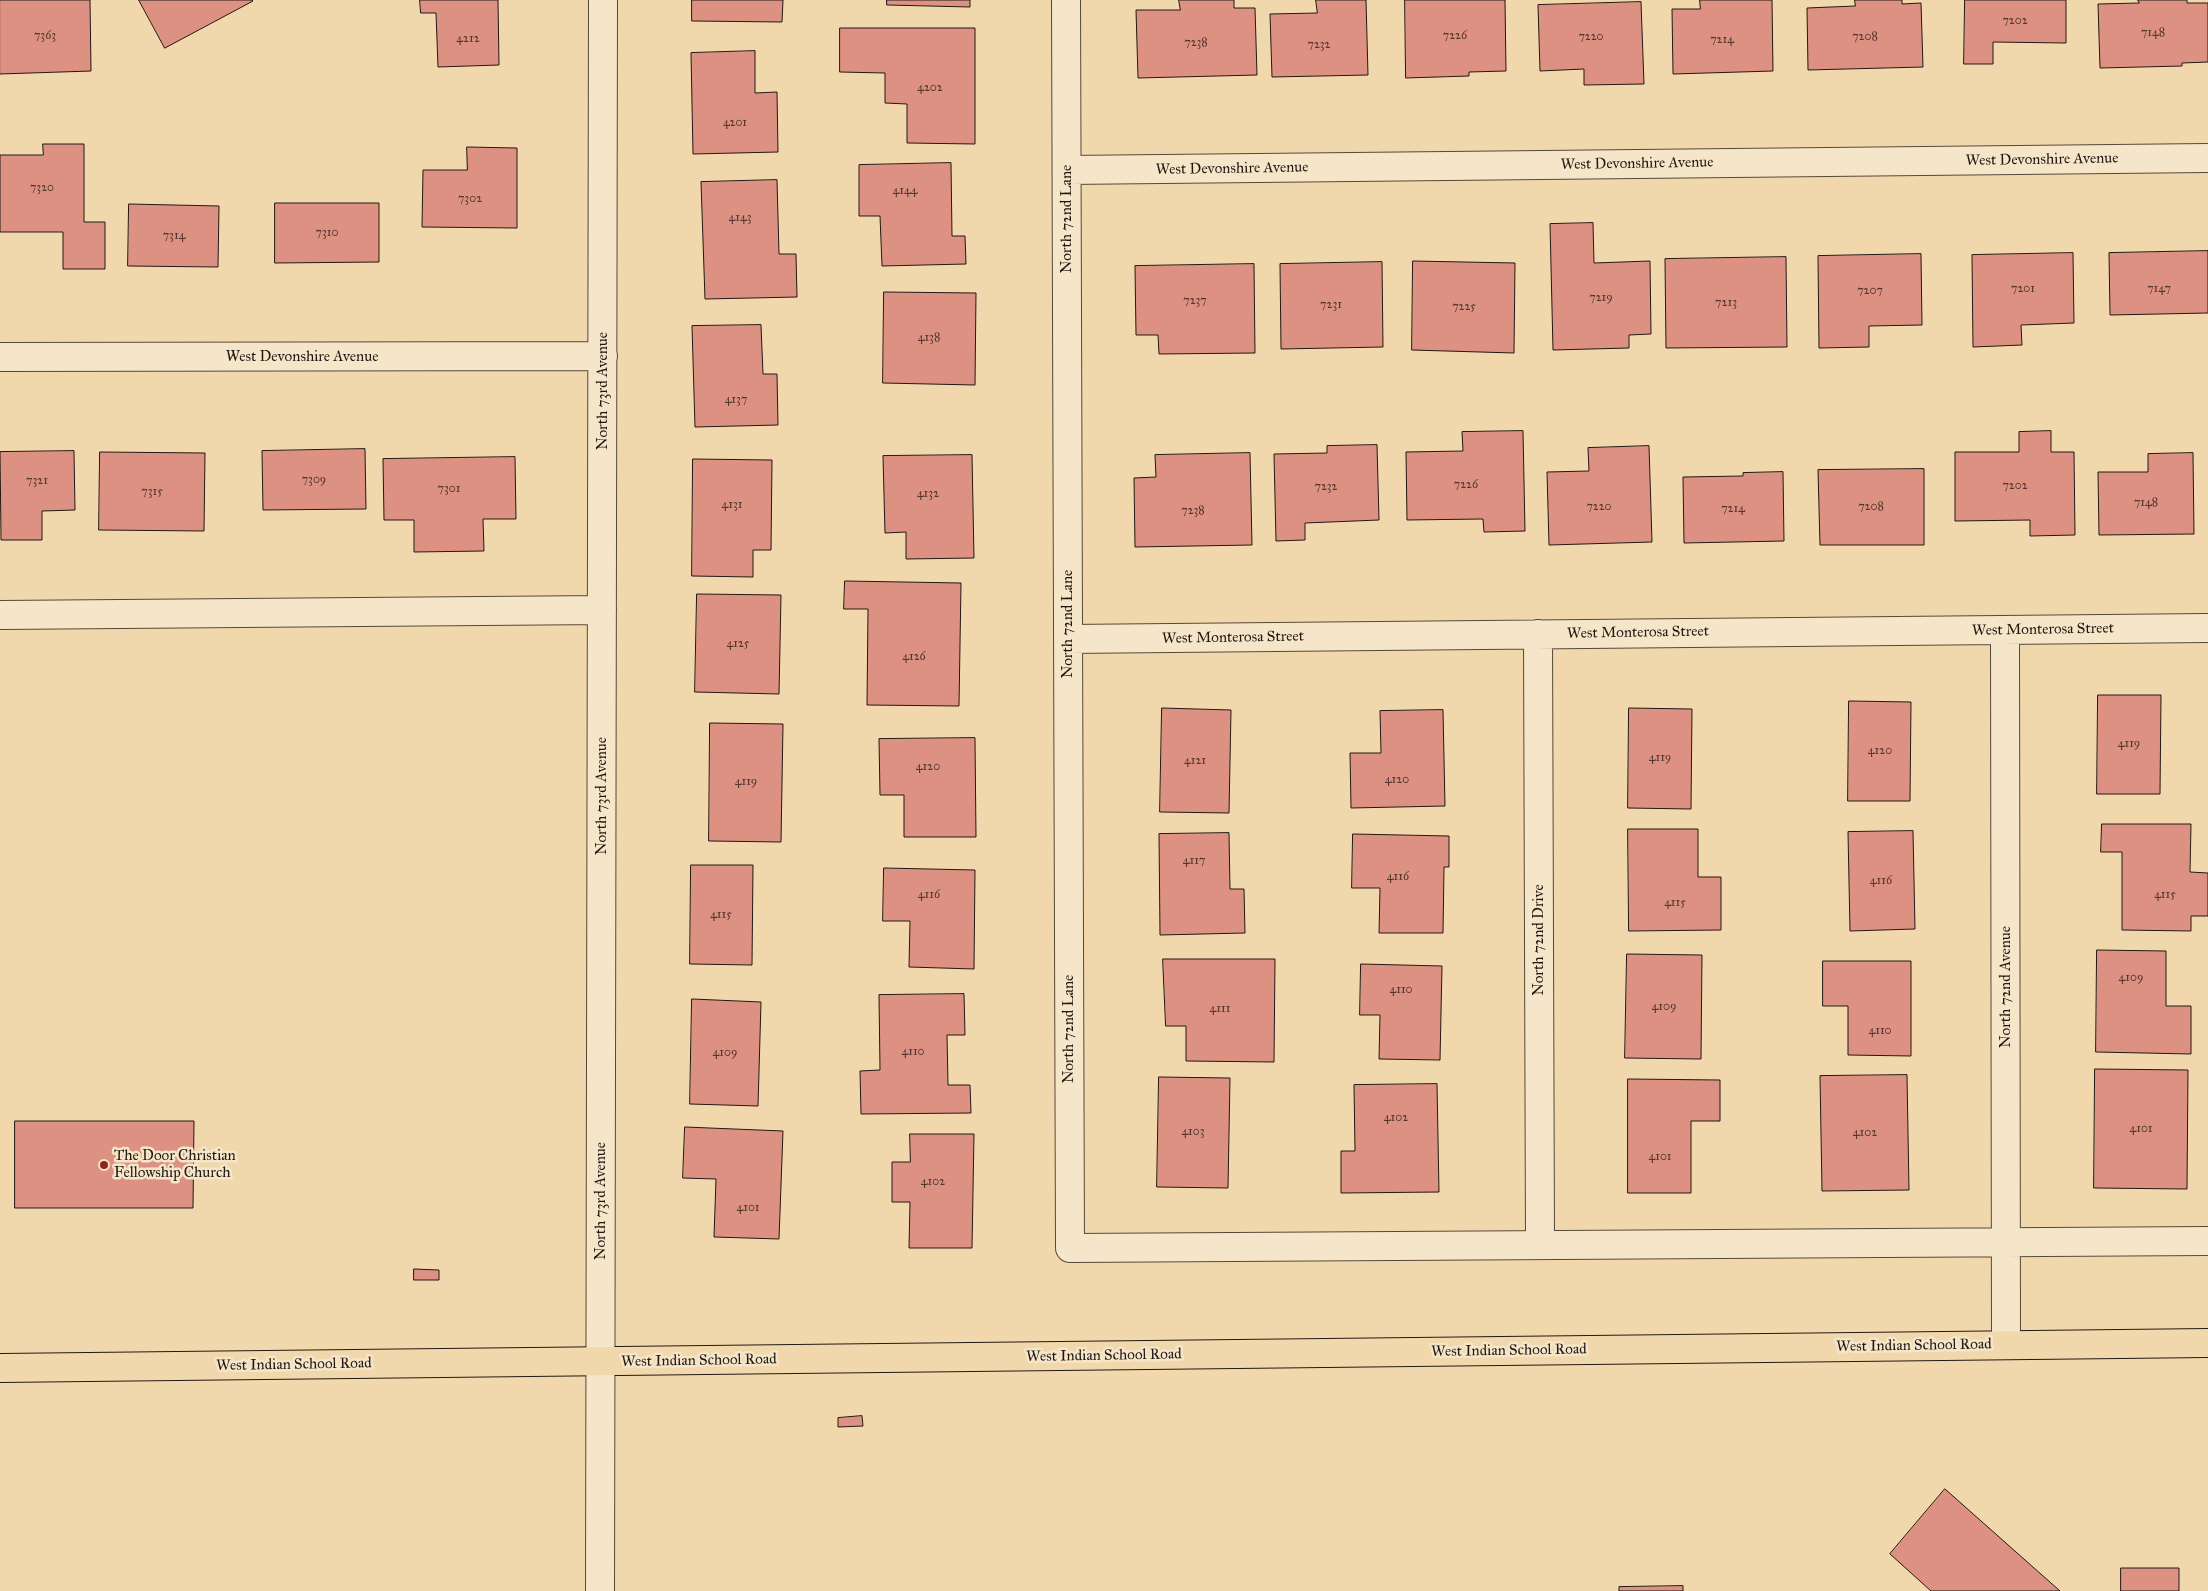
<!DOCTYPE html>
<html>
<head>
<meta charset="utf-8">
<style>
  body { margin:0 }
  canvas { display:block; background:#f1d8ac }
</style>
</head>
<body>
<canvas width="2208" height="1591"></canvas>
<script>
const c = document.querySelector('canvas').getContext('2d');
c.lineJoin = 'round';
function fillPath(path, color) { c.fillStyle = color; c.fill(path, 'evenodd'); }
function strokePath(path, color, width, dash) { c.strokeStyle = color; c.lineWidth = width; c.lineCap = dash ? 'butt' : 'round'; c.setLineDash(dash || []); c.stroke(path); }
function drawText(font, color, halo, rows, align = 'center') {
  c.font = font + ' "IM FELL Great Primer",serif'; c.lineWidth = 5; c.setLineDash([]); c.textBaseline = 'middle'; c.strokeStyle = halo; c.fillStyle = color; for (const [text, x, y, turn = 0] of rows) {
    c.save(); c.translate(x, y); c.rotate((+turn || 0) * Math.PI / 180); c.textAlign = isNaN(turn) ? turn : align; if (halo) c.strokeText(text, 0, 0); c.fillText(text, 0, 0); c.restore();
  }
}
const building = new Path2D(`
  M0,0H90L91,71L0,74Z
  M139,0H252L253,1L165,48Z
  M420,0H498L499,65L438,67L436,13H421Z
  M692,0H783L782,22L692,21Z
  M887,0H970V7L887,5Z
  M1179,0H1234V8H1255L1257,75L1138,78L1136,10H1180Z
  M1316,0H1366L1368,75L1272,77L1270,14L1317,13Z
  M1405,0H1505L1506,71L1469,72V76L1406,78Z
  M1700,0H1772L1773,71L1673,74L1672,9H1700Z
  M1855,0H1902V4L1921,3L1923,67L1808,70L1807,8L1855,6Z
  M1965,0H2066V43L1993,42V64H1964Z
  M2138,0H2187V3H2208V62L2182,63V66L2100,68L2098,4L2139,3Z
  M1641,2L1644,84L1584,85V69L1540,71L1538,5Z
  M840,28H975V144L907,143V104L885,103V73L840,72Z
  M755,51V93L777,92L778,152L693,154L691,53Z
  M43,144H84V222H105V269H63V232H0V155H43Z
  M467,147L517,148V228L422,227L423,170H467Z
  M951,163L952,236H965L966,264L882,266L880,216H859V165Z
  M777,180L779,254H796L797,297L705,299L701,182Z
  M275,203H379V262L275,263Z
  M129,204L219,206L218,267L128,266Z
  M1593,223L1594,263L1650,261L1651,334L1629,335V348L1553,350L1550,224Z
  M2208,251V313L2110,315L2109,253Z
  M2073,253L2074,323L2021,325L2022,345L1973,347L1972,255Z
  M1921,254L1922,325L1869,326V347L1819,348L1818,256Z
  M1786,257L1787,347L1666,348L1665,259Z
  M1413,261L1515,263L1514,353L1412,350Z
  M1382,262L1383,347L1281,349L1280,264Z
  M1254,264L1255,353L1159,354L1158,335H1136L1135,266Z
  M884,292L976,293L975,385L883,383Z
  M761,325L763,374H777L778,425L695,427L692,326Z
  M1523,431L1525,531L1484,532L1483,519L1407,520L1406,452L1463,451L1462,432Z
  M2051,431V452H2074L2075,535L2030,536V520L1955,521V452H2019V432Z
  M1377,445L1379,520L1305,523V540L1276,541L1274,454L1327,453V446Z
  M1649,446L1652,542L1549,545L1547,472L1589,471L1588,448Z
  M365,449L366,509L263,510L262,451Z
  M74,451L75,510L42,511V540H1L0,452Z
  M100,452L205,453L204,531L99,530Z
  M1250,453L1252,545L1135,547L1134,478L1156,477L1155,455Z
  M2193,453L2194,534L2099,535L2098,472H2148V454Z
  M972,455L974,558L906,559V532L885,533L883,456Z
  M515,457L516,519H483L484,551L414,552V520H384L383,459Z
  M693,459L772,460L771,550H753V577L692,576Z
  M1924,469V545H1820L1818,470Z
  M1783,472L1784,541L1684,543L1683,477L1743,476V473Z
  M845,581L961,583L959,706L867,705L868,609H844Z
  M697,594L781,595L779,694L695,692Z
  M2098,695H2161L2160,794H2097Z
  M1849,701L1911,702L1910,801H1848Z
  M1162,708L1231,710L1229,813L1160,812Z
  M1629,708L1692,709L1691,809L1628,808Z
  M1443,710L1445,806L1351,808L1350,753H1381L1380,711Z
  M710,723L783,724L781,842L709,841Z
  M975,738L976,837H904V795H880L879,739Z
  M2102,824H2191L2190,872L2208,873V916H2191V931L2122,930V852H2101Z
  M1628,829H1698V877H1721V930L1629,931Z
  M1913,831L1915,929L1850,931L1848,832Z
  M1229,833L1230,889H1244L1245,933L1160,935L1159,834Z
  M1353,834L1449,836V867H1444L1443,933H1379L1380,888H1352Z
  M691,865H753L752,965L690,964Z
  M884,868L975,870L974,969L909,967L910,921H883Z
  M2097,950L2166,951V1006H2191V1054L2096,1052Z
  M1627,954L1702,955L1701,1059L1625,1058Z
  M1163,959H1275L1274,1062L1186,1061V1026H1166Z
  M1823,961H1911V1056L1848,1055V1006H1823Z
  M1361,964L1442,966L1440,1060L1379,1059L1380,1015H1360Z
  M964,994L965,1035H947L948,1085H970L971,1113L861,1114L860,1071L880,1070L879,995Z
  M692,999L761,1002L758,1106L690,1104Z
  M2095,1069L2188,1070L2187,1189L2094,1188Z
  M1907,1075L1909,1190L1822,1191L1820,1076Z
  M1159,1077L1230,1078L1228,1188L1157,1187Z
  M1628,1079L1720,1080V1121H1691V1193H1628Z
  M1437,1084L1439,1192L1341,1193V1151H1355L1354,1085Z
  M15,1121H194L193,1208H15Z
  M685,1127L783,1131L779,1239L714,1237L716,1179L683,1178Z
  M910,1134H974L972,1248H909L910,1202H892V1162H910Z
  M414,1269L439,1270V1280H414Z
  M862,1416L863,1426L838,1427V1418Z
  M1945,1489L2060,1591H1931L1890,1554Z
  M2121,1568H2179V1591H2121Z
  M1683,1586V1591H1619V1587Z`);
fillPath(building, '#dd9182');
strokePath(building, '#221812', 1);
const minor = new Path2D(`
  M1066,0L1070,1248L2208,1241
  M1067,170L2208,158
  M0,357L603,356
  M0,615L602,610
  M2005,630L2006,1344
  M1538,634L1540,1245
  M1068,639L2208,628
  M600,1591L603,0`);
const major = new Path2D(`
  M0,1368L2208,1343`);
strokePath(minor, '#564838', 30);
strokePath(major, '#221812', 30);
strokePath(minor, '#f6e6c9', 28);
strokePath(major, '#f1d8ac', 28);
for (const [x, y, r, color] of [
  [104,1165,5,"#8f2418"]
]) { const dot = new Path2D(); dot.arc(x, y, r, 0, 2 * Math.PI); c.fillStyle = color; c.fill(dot); strokePath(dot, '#f6e6c9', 2); }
drawText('12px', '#51362e', null, [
  ["7202",2015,21],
  ["7148",2153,33],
  ["7363",45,36],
  ["7226",1455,36],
  ["7220",1591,37],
  ["7208",1865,37],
  ["4212",468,39],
  ["7214",1722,40],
  ["7238",1196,43],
  ["7232",1319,45],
  ["4202",930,88],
  ["4201",735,123],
  ["7320",42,188],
  ["4144",905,191],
  ["7302",470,199],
  ["4143",740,218],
  ["7310",327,233],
  ["7314",174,236],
  ["7201",2023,289],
  ["7147",2159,289],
  ["7207",1870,291],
  ["7219",1601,298],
  ["7237",1195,301],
  ["7213",1726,303],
  ["7231",1331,305],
  ["7225",1464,307],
  ["4138",929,338],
  ["4137",736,400],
  ["7309",314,480],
  ["7321",37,481],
  ["7226",1466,485],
  ["7202",2015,486],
  ["7232",1326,487],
  ["7301",449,489],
  ["7315",152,492],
  ["4132",928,494],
  ["7148",2146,503],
  ["4131",732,505],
  ["7220",1599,507],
  ["7208",1871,507],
  ["7214",1733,509],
  ["7238",1193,511],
  ["4125",738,644],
  ["4126",914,657],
  ["4119",2129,744],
  ["4120",1880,751],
  ["4119",1660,758],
  ["4121",1195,761],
  ["4120",928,767],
  ["4120",1397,780],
  ["4119",746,782],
  ["4117",1194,861],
  ["4116",1398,877],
  ["4116",1881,881],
  ["4116",929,895],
  ["4115",2165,895],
  ["4115",1675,903],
  ["4115",721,915],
  ["4109",2131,978],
  ["4110",1401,990],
  ["4109",1664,1007],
  ["4111",1220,1009],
  ["4110",1880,1031],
  ["4110",913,1052],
  ["4109",725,1053],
  ["4102",1396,1118],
  ["4101",2141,1129],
  ["4103",1193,1132],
  ["4102",1865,1133],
  ["4101",1660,1157],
  ["4102",933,1182],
  ["4101",748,1208]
]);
drawText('15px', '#221812', '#f6e6c9', [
  ["West Devonshire Avenue",2042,160,-1],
  ["West Devonshire Avenue",1637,164,-1],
  ["West Devonshire Avenue",1232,169,-1],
  ["North 72nd Lane",1067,219,-90],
  ["West Devonshire Avenue",302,357],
  ["North 73rd Avenue",603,391,-90],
  ["North 72nd Lane",1068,624,-90],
  ["West Monterosa Street",2043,630,-1],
  ["West Monterosa Street",1638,633,-1],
  ["West Monterosa Street",1233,638,-1],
  ["North 73rd Avenue",602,796,-90],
  ["North 72nd Drive",1539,940,-90],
  ["North 72nd Avenue",2006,987,-90],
  ["North 72nd Lane",1069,1029,-90],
  ["North 73rd Avenue",601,1201,-90],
  ["West Indian School Road",1914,1346,-1],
  ["West Indian School Road",1509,1351,-1],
  ["West Indian School Road",1104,1356,-1],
  ["West Indian School Road",699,1361,-1],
  ["West Indian School Road",294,1365,-1]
]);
drawText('15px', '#221812', '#f6e6c9', [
  ["The Door Christian",114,1156],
  ["Fellowship Church",114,1173]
], 'left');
</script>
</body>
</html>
